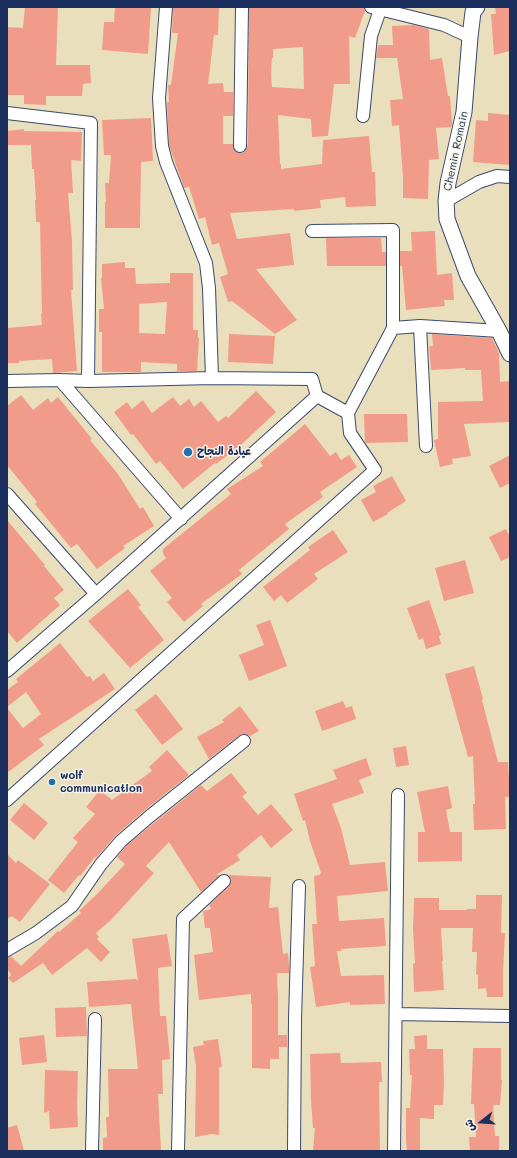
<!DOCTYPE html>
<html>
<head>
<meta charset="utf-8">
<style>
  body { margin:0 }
  #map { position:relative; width:517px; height:1158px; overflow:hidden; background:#eadfbc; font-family:Mali,"Playpen Sans Arabic",sans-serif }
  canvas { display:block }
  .frame { position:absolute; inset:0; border:8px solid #1b2f5e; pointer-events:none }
  .north { position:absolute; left:461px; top:1102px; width:40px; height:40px; -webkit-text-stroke:3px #f7f3e8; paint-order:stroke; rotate:253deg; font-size:11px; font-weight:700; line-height:16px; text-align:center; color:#1b2f5e }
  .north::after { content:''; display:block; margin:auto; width:14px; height:18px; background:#1b2f5e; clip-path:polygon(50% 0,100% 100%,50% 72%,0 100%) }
</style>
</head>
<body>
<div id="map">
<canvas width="517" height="1158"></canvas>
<div class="frame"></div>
<div class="north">ش</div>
</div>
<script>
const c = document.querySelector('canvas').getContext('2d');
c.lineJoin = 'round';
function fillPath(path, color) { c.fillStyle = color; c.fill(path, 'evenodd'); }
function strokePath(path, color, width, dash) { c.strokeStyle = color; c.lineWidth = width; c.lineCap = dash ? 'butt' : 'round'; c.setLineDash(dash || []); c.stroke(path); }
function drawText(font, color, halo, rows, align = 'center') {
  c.font = font + ' Mali,"Playpen Sans Arabic",sans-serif'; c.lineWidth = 3; c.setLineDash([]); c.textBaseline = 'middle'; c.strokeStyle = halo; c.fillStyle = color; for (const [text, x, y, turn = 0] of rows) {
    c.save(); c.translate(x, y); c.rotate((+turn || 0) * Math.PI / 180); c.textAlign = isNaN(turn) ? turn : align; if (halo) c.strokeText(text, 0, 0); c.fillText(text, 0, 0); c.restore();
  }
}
fillPath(new Path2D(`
  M25,7H58L56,65H90L91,83L83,84L82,96H46V105L24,104V95H7V27L23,28Z
  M115,7H151L148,54L102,50L104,22H114Z
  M173,7H219L218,35H214L208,84L223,83L224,92H233V116H223V144H233L234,150L240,153H243L246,150L248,143L249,7H364L365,11L355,38L349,36L350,84H334L328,136L312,137L311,119L278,115L280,164H281V169L322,164L323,140L369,136L372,172H375L376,206L346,207L345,197L320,200L321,208L294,211V209L230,213L237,239L290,233L294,265L256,269L297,320L275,334L232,301L228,302L220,277L228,274L219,243L212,245L205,217L199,219L189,187L184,188L169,145L167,102H169L168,85H171L178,33H172ZM303,47L304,89L272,87L271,73L272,58H273V49Z
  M495,7H510V51L494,55L491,14H496Z
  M414,25L429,29L430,60L442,58L448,96H450L452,124L451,127L436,128L439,159L429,160L428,199L403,198V177L399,125L392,126L390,100L403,99L397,58H376L378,45H393L392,26Z
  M488,113L510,115V165L473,162L476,120L488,121Z
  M151,118L153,161L141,162L140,228H105V202H106L105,183H109L111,155H104L102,120Z
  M24,129V131L82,132L81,161L71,160L73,193H68L72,241L73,290H71L77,371L53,373L52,359L19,361V363H7V328L42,325L41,314L42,313L40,222H36L35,200H36L34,169H32L31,145H7V131Z
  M435,231L437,275L452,273L454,300H444L445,306L406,310L402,266H400V251H412L411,232Z
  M326,238H381L382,252H386V266H327Z
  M125,262V268H135L136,284L170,283V273H193V330H198V338H199L197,371H177V364L141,362V372H102V332H99V309H104L101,278H102V264ZM167,302L165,334L139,333V304Z
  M229,334L275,336L273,364L228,362Z
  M432,334L492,338L499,353L500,382L510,381V422L464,424L471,456L452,459L453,464L440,467L434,440L438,439V402L483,401L481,370H465V368L431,370L429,346H433Z
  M256,391L276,412L242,444L216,464L215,463L183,489L160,461L156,464L133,434L131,435L114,412L127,402L132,409L143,400L152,413L173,397L180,406L189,399L194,407L201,401L218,422L226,416L228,418Z
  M21,395L33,410L48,398L51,403L58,397L92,439L90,440L118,474L140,509L143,507L154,526L123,546L125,548L97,569L77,544L71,548L35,504L37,502L7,465V406Z
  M364,414H407L408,442L366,443L365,442Z
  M305,424L330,456L336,452L341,460L349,455L357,467L320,492L323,497L285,524L289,529L239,570L242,574L201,604L203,606L184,622L167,602L172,598L150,571L166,558L163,554V549L231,494L227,489L263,466L260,462Z
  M510,455V483L500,488L489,466Z
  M392,476L406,501L387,513L388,514L373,522L361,500L376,492L373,486Z
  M7,520L45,565L44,566L64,590L54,598L60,605L17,643L7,631Z
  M506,529L510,537V557L501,561L489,537Z
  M333,530L348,552L314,574L318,579L287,603L281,595L274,601L263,587L310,550L308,547Z
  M465,560L474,593L444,601L435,568Z
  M128,589L141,605L138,607L164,640L130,668L88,621Z
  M429,600L441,635L439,636L441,644L426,649L423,638L419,640L407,608Z
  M270,620L287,666L249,681L239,655L264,645L256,625Z
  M60,643L87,677L90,676L93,681L104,673L115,689L39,739L44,745L7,773V708L23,728L41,714L26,692L7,707V690L18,682L16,679Z
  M474,666L483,699L482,700L498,762H508L510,797H505L506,829L474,830L473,804H475L473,756L468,757L445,674Z
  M156,694L183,729L162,745L135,710Z
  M343,701L346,708L352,706L356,719L322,731L315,711Z
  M240,706L259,731L250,736L246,734L240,735L209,759L197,737L224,722L222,720Z
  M406,746L409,765L396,767L393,748Z
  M167,750L189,775L145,810L116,835L96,858L95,857L80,876L79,875L64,893L48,880L78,842L73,838L95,814L86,807L100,790L112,800L152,771L149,767Z
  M366,758L372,775L359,780L364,793L332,804L341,828L350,865L385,862L388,891L337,896L339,921L384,918L386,946L341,949V951H337L341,976L384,975L385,1004L350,1005V1002L316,1007L310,967L315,966L312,924H317L314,876L319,875L321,873L310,841L305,820L303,821L294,794L337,779L333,770Z
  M231,773L247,793L242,796L258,815L271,804L293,830L271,848L261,835L237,855L240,860L216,875H220L201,892L169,842L146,866L154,873L111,920L96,933L99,937L97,939L110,952L101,962L87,948L52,975L43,963L13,983L8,978L11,975L7,968V957L11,956L21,966L58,931L59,932L81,913L79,911L97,894L125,864L117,857L126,846L155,822L201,785L207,791Z
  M448,786L452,808L446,810L450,832H462V861L418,862V832H425L417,792Z
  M24,803L48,823L34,840L10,820Z
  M7,854L16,863L18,860L50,884L20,922L12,916L7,919Z
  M229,875L271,877L269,908L278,907L283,954L288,953L289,966V973H277L278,998V1035H287V1047H279V1059H270V1069L252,1068V1004H251V994L199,1000L194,955L213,952L210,928H205L203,911L211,909L209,905L229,886L231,880Z
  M476,895H502L501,933H505L503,974V997H487L486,988L478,989V975L476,974L477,952H472L473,928H441L443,961H442L444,990L414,992L413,964L415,963L413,929L414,898H439V910H467V909H476Z
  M167,934L172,966L158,968L160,1016H166L170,1059L162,1060L163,1094H158L161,1151H103V1138L107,1137L106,1117H109L108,1069H138L131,1004L89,1007L87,982L136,979L138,981L132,939Z
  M86,1007L87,1036L56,1037L55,1008Z
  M44,1035L47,1062L22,1065L19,1038Z
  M427,1035V1049H443L444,1083L443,1105H434V1119L420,1118V1151H407L406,1141V1108H410L412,1075H410L409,1049H415L414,1036Z
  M218,1039L222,1067H219V1135L212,1134L195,1137L196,1066L193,1047L204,1045L203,1041Z
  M473,1048H501V1080H502L500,1105H493L495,1136H499V1151H470L469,1137H476L474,1104H471Z
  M340,1053L341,1063L381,1062L382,1082H379L380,1151H313L315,1128H313L311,1101L310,1054Z
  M45,1070L78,1071L77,1104L78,1127L50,1129L49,1111L44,1113Z
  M17,1125L24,1151H7V1128Z`), '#f19c8a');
const minor = new Path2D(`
  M166,7L159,98L162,146L166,162L206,263L209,288L212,378
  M371,7L444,25L470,37
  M7,113L91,123L88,381
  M363,116L371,36L380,10
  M240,146L242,7
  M446,201L479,182L497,176L510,177
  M312,231L393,230V328
  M420,326L426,446
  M60,380L181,519
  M7,381L60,380L88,381L212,378L312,379L317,396L348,413L350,433L375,470L7,800
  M348,413L393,328L420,326L499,331
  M7,494L96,594
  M7,671L96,594L317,396
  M7,950L36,933L72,906L101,864L121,841L150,816L244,741
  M396,1014L510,1016
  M92,1151L95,1019
  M178,1151L183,919L224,881
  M294,1151L295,1019L299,886
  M394,1151L398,795`);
const tertiary = new Path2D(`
  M477,7L473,12L470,37L464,112L448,183L446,201L447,219L468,276L499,331L510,354`);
strokePath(minor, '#3a496c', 14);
strokePath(tertiary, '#3a496c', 17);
strokePath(minor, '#fff', 12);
strokePath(tertiary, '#fff', 15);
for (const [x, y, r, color] of [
  [188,452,5,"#1f6fb2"],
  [52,782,4,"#1f6fb2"]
]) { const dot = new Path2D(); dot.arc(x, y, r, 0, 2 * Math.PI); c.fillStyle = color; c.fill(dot); strokePath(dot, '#f7f3e8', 1.5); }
drawText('11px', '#1b2f5e', '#f7f3e8', [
  ["Chemin Romain",456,151,-78]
]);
drawText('bold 11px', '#1b2f5e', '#f7f3e8', [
  ["عيادة النجاح",197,452],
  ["wolf",60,776],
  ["communication",60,789]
], 'left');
</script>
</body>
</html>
